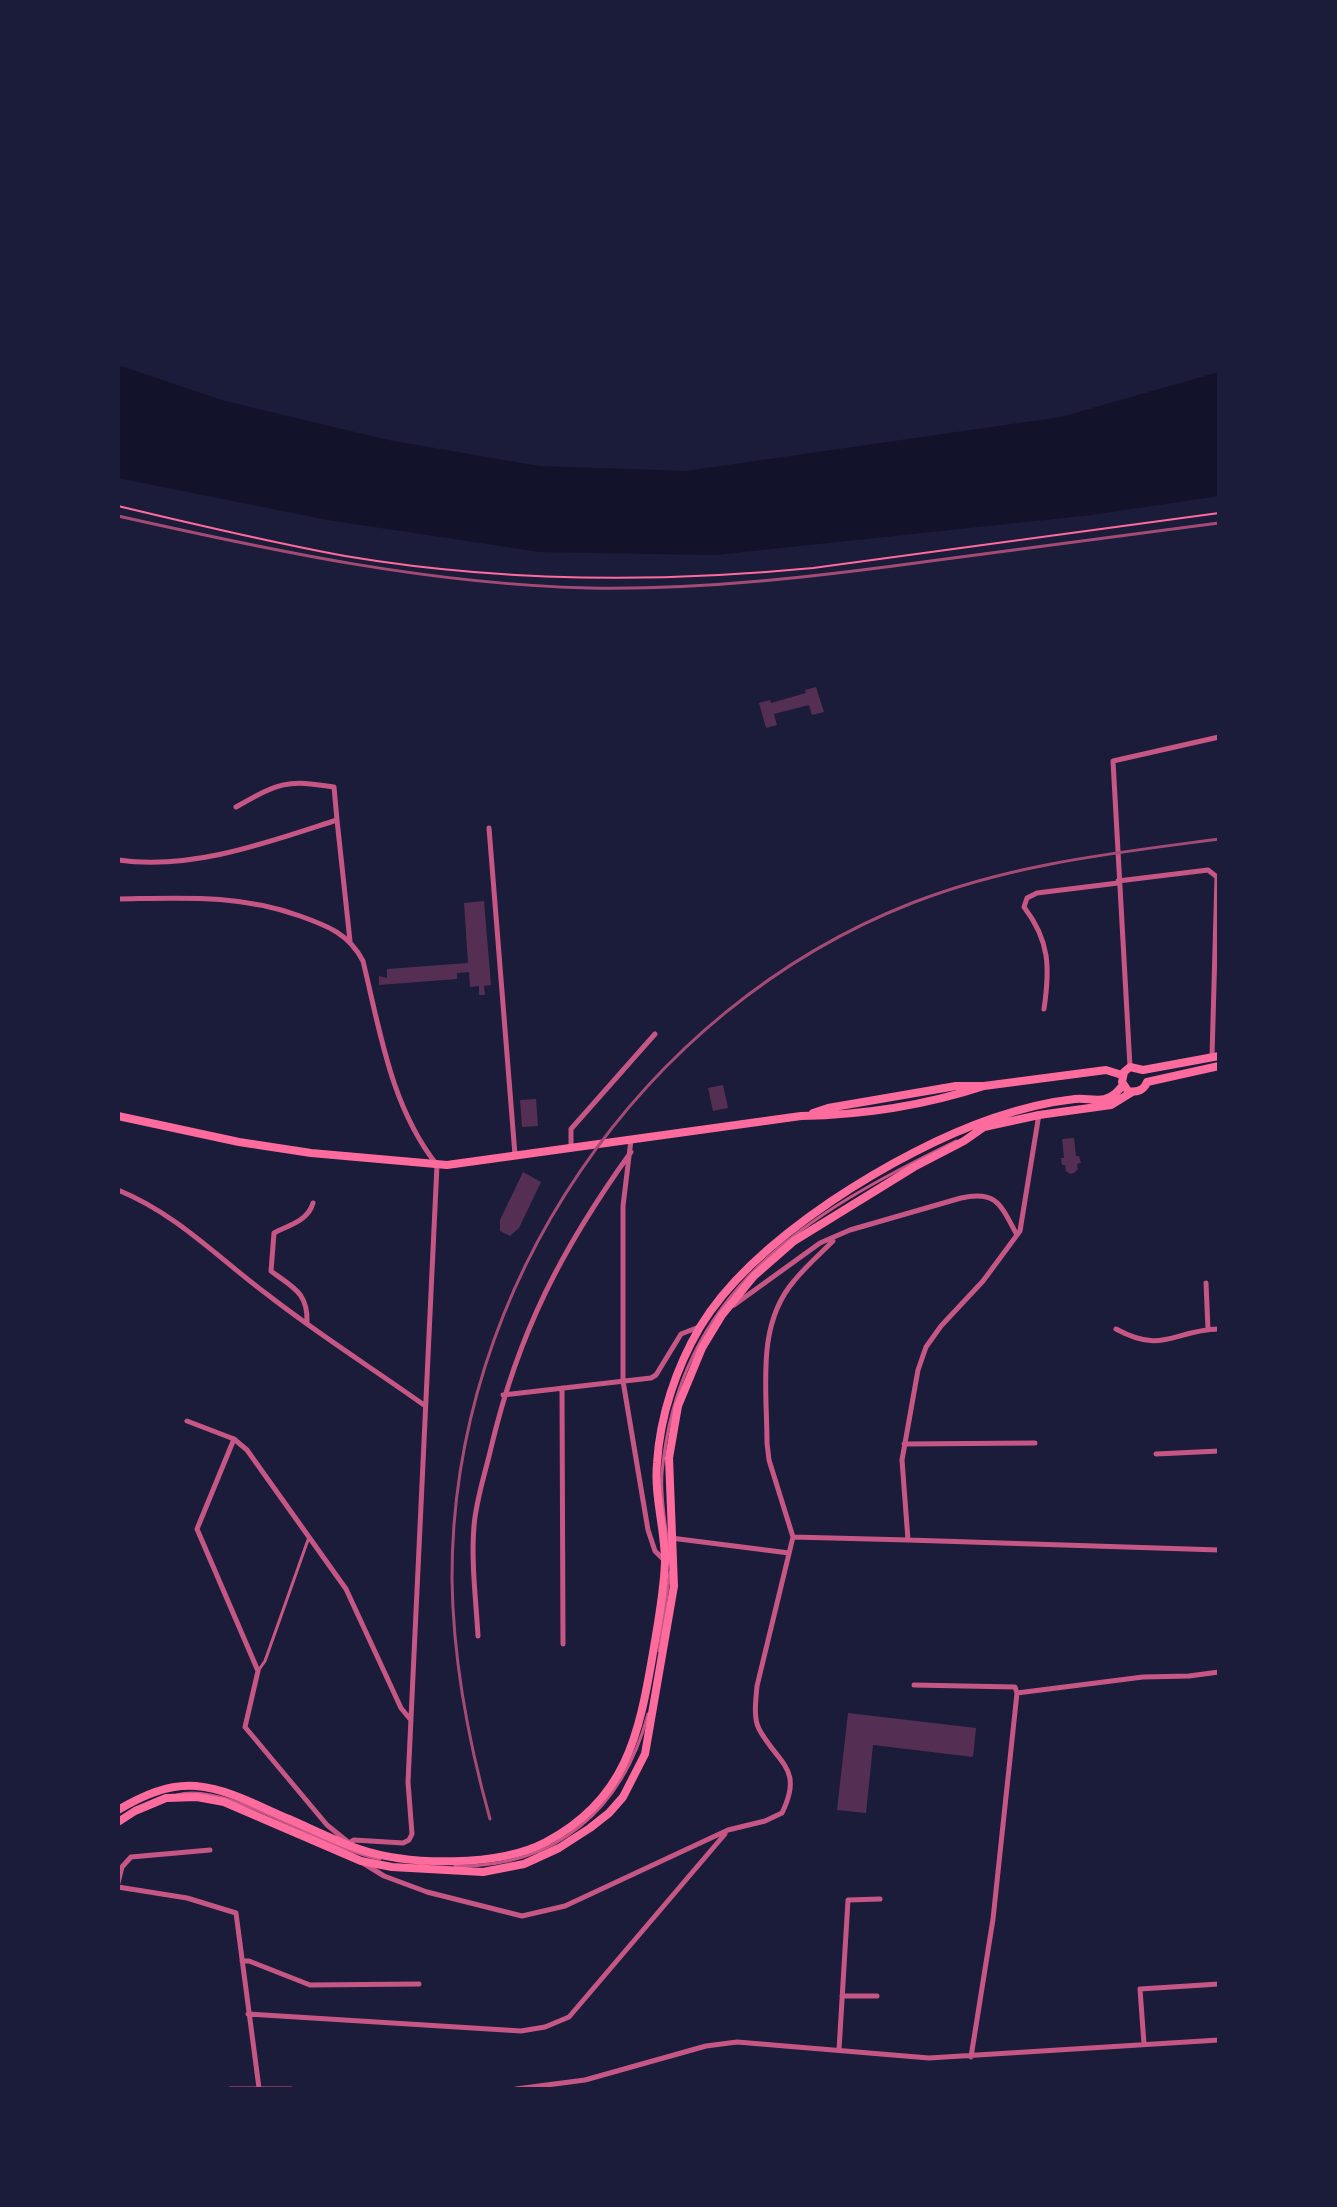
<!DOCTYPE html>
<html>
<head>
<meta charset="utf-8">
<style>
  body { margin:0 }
  #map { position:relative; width:1337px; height:2207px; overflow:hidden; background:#1b1b3a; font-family:"Space Grotesk",sans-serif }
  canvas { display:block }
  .frame { position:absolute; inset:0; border:120px solid #1b1b3a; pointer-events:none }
</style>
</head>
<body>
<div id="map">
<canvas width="1337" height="2207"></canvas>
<div class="frame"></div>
</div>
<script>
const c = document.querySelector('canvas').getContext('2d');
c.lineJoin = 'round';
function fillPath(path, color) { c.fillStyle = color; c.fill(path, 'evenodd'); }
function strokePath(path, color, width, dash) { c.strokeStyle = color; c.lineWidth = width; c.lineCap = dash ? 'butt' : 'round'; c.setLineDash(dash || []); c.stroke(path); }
fillPath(new Path2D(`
  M118,365L225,401L388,440L539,466L686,471L1061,417L1219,372V496L1091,515L715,555L540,552L328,520L118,478Z`), '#12122b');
fillPath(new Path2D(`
  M816,687L824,712L812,715L809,705L774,714L777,725L766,728L759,703L770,700L771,703L806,693L805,690Z
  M484,901L491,985L484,986L485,995H479V986L470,987L469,972L457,973V979L379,985V976L387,978V969L468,963L464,903Z
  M723,1085L728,1108L713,1111L708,1088Z
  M536,1099L538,1126L522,1127L520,1100Z
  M1074,1138L1076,1156H1079L1081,1163L1077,1164L1078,1169L1074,1173L1070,1174L1066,1171L1065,1165H1062L1061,1158H1064L1062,1139Z
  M523,1172L541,1182L519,1228L510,1236L500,1231V1220Z
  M848,1713L976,1728L973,1757L873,1745L866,1813L837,1810Z`), '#542f53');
strokePath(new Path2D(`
  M118,506C193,524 269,542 345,556C499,582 658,583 813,568L1219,513`), '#ff6b9d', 2);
strokePath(new Path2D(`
  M669,1552C666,1527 660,1499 662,1473C678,1291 806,1214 956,1141
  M659,1651L670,1572
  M258,1671L265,1661L309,1537
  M177,1795C226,1780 324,1850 380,1859
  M455,1866C556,1868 623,1809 648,1714`), '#c65784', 3);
strokePath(new Path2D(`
  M236,807C279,783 285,779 334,787L337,820
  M489,828L515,1155
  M118,860C191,871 269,842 337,820L350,941
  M1118,881L1208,870L1217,877L1212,1057
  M118,899C182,898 239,894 300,916C328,926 349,934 363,961C380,1031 391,1107 437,1165L408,1782L412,1834L409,1840L403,1843L354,1840L347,1844
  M1044,1009C1050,968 1050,941 1024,907L1027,898L1037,893L1118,883
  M1130,1067L1113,761L1219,737
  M631,1140L623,1206V1381L648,1530L655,1551L664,1560
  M571,1148V1129L655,1034
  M118,1190C177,1214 218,1258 268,1295C318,1334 372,1368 424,1405
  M1206,1283L1208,1329
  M734,1305L820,1243L850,1230L961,1198C998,1190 1001,1206 1017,1235
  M307,1322C308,1292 292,1287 271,1271L274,1233C289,1225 308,1221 313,1203
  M1116,1329C1164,1355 1173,1330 1219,1329
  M562,1388L563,1644
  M503,1395L651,1378L656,1375L681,1334L699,1327
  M187,1421L234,1439L197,1529L258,1671L245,1727L327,1825L348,1842
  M234,1439L247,1450L346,1589L401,1708L410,1719
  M904,1444L1035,1443
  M1156,1454L1219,1451
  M793,1537L769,1460L767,1443C767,1388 756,1325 794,1281C806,1266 820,1254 833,1241
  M671,1538L789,1553
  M908,1540L1219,1550
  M478,1636C476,1600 471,1562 474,1526C476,1500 485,1474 491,1448C518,1333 562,1248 631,1152
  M914,1685L1015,1687L1017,1693L1143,1677L1189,1676L1219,1672
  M363,1863L384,1876L427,1892L522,1916L565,1906L728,1830L765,1821L782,1813C804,1768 778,1764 759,1729C753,1717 756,1699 757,1686L793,1537L908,1540L902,1460L918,1370L926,1347L941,1326L983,1281L1020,1231L1039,1114
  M118,1883L122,1867L131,1857L210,1850
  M118,1887L187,1898L236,1913L259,2088
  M242,1961H249L310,1985L419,1984
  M842,1996H877
  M248,2014L521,2031L545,2027L569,2017L725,1834
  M1144,2044L1140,1989L1219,1984
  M839,2050L848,1900L880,1899
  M971,2057L993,1919L1017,1693
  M230,2089H291
  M516,2089L585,2080L706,2046L737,2042L929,2058L1219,2040`), '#c65784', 5);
strokePath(new Path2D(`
  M118,1810C142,1796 167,1784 196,1786C229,1789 260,1807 289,1819C312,1829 335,1841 359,1849C409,1866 499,1867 546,1842C626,1800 639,1735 653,1653C658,1623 664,1592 665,1562C665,1529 654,1497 657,1463C660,1416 676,1368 700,1327C753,1239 897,1151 993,1118C1020,1109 1047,1102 1075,1099C1085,1098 1096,1101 1105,1099C1113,1097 1118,1091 1123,1085
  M118,1822L135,1811L166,1798L197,1797L224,1802L361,1861L392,1867L483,1872L524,1864L559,1848L590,1828L609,1813L623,1797L645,1754L674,1586L669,1458L678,1406L702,1348L722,1315L754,1276L794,1241L914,1167L964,1141L984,1127L1039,1115L1111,1105L1132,1092`), '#ff6b9d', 8);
strokePath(new Path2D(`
  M1219,1056L1143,1070L1130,1067L1124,1072L1122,1082L1128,1091C1137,1093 1144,1090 1147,1082L1219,1066
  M813,1113L828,1108L956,1086H984L1106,1070L1122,1075
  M118,1116L239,1142L311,1153L447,1165L801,1116C862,1115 926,1105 984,1086`), '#ff6b9d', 8);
strokePath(new Path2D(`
  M118,516C274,551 428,584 589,588C706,590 822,576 938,560C1031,548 1125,535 1219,523
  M490,1819C468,1740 453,1662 452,1579C451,1288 641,1009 912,903C1011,864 1114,853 1219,839`), '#a44b75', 3);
</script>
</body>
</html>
